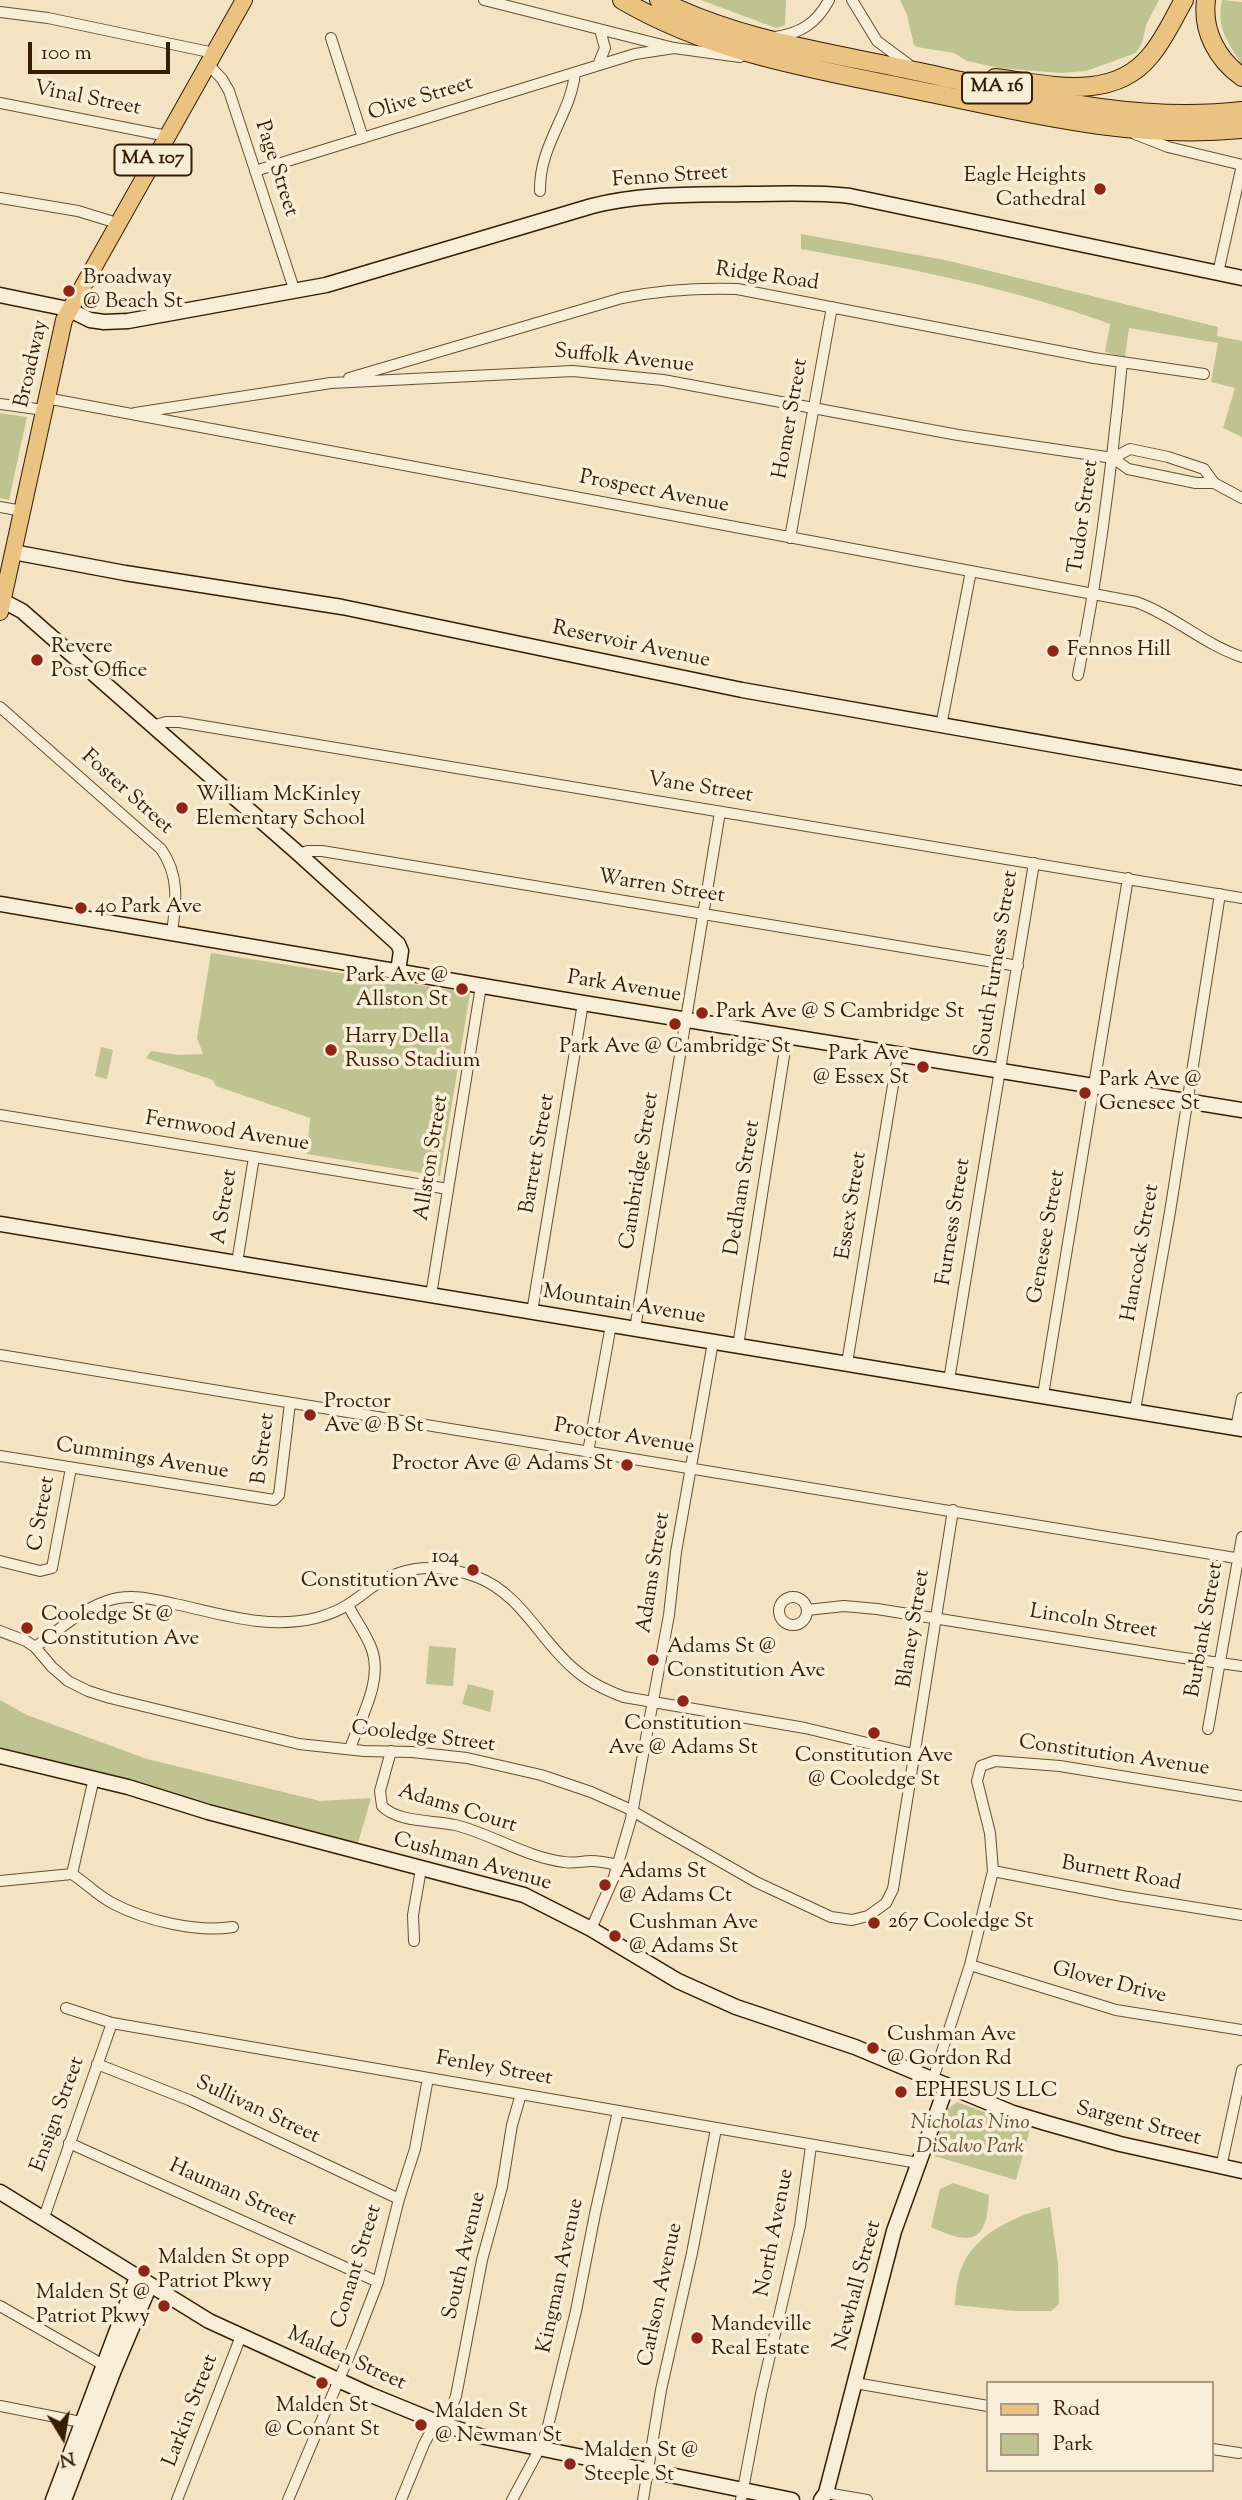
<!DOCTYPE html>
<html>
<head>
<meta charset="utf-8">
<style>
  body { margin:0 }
  #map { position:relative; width:1242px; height:2500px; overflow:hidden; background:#f4e3c2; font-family:"Sorts Mill Goudy",serif }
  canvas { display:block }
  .legend { position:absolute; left:986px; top:2381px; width:228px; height:91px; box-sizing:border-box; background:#f8edd7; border:2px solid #aa9a83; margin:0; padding:9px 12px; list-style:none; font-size:21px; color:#351e04 }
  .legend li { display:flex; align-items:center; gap:14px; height:35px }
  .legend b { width:35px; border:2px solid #aa9a83 }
  .north { position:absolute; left:28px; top:2402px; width:70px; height:70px; -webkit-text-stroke:5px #f8edd7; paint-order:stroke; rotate:169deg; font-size:19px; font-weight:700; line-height:28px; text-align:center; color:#351e04 }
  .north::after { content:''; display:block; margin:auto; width:24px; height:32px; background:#351e04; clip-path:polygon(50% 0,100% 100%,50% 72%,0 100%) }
  .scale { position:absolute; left:28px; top:42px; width:142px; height:32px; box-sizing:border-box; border:4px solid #351e04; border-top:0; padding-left:9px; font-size:21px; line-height:24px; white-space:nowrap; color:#351e04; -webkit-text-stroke:5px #f8edd7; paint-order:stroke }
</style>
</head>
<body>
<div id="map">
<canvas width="1242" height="2500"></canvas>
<ul class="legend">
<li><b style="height:9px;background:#eac281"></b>Road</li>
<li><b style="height:19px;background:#bec391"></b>Park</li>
</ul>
<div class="north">N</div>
<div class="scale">100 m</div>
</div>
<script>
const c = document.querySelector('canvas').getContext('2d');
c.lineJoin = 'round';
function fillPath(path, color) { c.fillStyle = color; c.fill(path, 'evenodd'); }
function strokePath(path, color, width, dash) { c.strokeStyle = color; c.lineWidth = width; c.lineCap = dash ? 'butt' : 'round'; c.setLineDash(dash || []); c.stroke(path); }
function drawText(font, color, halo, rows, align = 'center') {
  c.font = font + ' "Sorts Mill Goudy",serif'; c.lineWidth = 7; c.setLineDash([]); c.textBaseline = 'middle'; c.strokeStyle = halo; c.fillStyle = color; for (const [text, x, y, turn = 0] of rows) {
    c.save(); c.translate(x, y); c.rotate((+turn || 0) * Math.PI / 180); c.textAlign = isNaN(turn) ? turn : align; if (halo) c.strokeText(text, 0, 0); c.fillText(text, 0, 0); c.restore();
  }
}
fillPath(new Path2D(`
  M701,0H786L785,25L776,28Z
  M900,0H1159L1146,25L1142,43L1136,53L1086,71L1061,73L999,68L967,61L954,53L917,47L914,45L907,15Z
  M1222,0L1242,2V65C1228,41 1216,30 1222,0Z
  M801,234L945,260L1218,327L1217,336L1242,341V437L1223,428L1235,388L1211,382L1218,343L1129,328L1125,357L1105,352L1110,324C1010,287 906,268 801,249Z
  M0,413L27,417L9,500L0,498Z
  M211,953L470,993L440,1176L307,1154L310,1118L216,1086L213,1080L146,1058L151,1051L178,1055L203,1054L197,1038Z
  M101,1047L113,1050L107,1079L95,1076Z
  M429,1646L456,1648L453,1686L426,1684Z
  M468,1684L494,1691L490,1712L462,1704Z
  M0,1700L27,1715L147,1759L320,1801L371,1798L358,1843L0,1747Z
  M957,2102L1030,2129L1016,2180L931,2155L948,2109Z
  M953,2183L989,2195C987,2243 972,2246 931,2227L940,2189Z
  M1050,2207L1058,2264L1059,2304L1051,2311H1015L955,2305C956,2290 957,2276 964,2262C980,2231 1018,2215 1050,2207Z`), '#bec391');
const street = new Path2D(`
  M484,0L674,48L740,57
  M852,0L877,41L908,64
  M0,12L48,18L214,53
  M774,37C800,34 817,23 829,0
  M331,38L363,138
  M208,64L222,79L229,91L295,292
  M598,65L605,48L600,30
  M0,103L167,136
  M1135,134L1168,147L1242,165L1218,273
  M255,171L635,54L674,48
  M540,191C539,145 571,114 575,73
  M0,198L78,211L117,223
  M349,378L622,298C661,290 698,288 737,289L1094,358L1204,374
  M46,398L1136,602C1173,615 1203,644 1242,657
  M0,404L44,410
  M135,413L331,383L573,371L663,380L958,435L1113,458L1128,469L1196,483H1214
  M1113,458L1130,449L1168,457L1204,469L1214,483L1242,498
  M0,507L22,511
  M790,538L832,307
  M1078,675C1099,571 1112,467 1122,362
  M0,707L161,849C180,876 176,902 172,933
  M152,726L166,722H179L1242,898
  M941,726L971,571
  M299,854L308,851H322L1018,966
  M0,1115L448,1189
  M237,1263L254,1157
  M431,1295L481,986
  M532,1312L583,1003
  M635,1329L720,812
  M738,1346L787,1037
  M0,1355L1242,1559
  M847,1363L898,1055
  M949,1380L1034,863
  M1043,1395L1128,878
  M1135,1410L1170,1212L1220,894
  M1236,1428L1242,1398
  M588,1452L611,1325
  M0,1456L274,1500L279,1495L290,1403
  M0,1561L40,1571L52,1568L71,1468
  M779 1611a14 14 0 1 1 28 0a14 14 0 1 1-28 0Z
  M349,1607C356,1621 367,1635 372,1650C383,1682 360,1718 350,1749
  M807,1610L844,1606L877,1609L1177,1657L1242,1666
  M0,1631L26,1641L35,1647L52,1667L68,1681L88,1691L110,1698L299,1744L364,1751L412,1752L467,1758L541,1775L591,1792L627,1808L756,1882L831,1917L852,1920L868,1916L886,1903L893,1889L953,1510
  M35,1647C58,1631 80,1610 107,1601C130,1593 151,1599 175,1604C222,1614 268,1630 316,1618C342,1611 351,1603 371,1588C404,1563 441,1564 477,1577C520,1593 540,1640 573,1668C588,1682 605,1690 624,1697L805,1728L913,1754
  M1208,1729L1242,1537
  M391,1751L380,1791L382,1806C399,1823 433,1820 455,1825C492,1834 525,1857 564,1862C573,1864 582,1861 591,1861C600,1861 609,1863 618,1865
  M993,1871L1122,1896L1242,1915
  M72,1874L94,1778
  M0,1881L72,1874C86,1883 97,1895 112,1903C144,1920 197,1933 233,1927
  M591,1929L614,1877L631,1819L669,1615L676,1552L713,1342
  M414,1941L413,1915L421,1869
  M970,1965L1116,2010L1242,2030
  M66,2008L112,2023L918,2163
  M97,2064L189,2100L399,2199
  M933,2079L970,1965L993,1871L990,1833L977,1781L981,1766L995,1761L1060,1766L1242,1796
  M69,2143L378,2282
  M1221,2167L1242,2070
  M43,2220L112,2023
  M0,2306L107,2367
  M855,2383L988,2406
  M0,2406L86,2423
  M1212,2449L1239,2453
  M826,2493L867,2500
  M177,2500L241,2336
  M288,2500L354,2344L378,2282L399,2199L415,2149L428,2078
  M401,2500L424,2444L431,2431L442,2424L450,2412L456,2396L482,2260L502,2187L512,2125L521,2094
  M512,2500L540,2448L547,2430L576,2311L595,2214L618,2111
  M643,2500L661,2390L692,2253L716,2129
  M741,2500L761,2394L800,2226L811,2146`);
const secondary = new Path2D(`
  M0,295L68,309L90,320L104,322L128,321L326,285L592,206C643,193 695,195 747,194C781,194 816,192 850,196L1242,278
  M13,552L125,573L342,607L742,690L1242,778
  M3,601L22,611L299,854L398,944L401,951L398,971
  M0,904L583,1003L1242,1110
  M0,1224L1242,1429
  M0,1756L128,1787L208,1812L524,1895L591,1929L678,1981L736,2007L855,2047L1013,2113L1046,2123L1120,2144L1242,2171
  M0,2192L209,2321L371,2395L442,2424L480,2436L792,2500
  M53,2500L137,2277
  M64,2500L114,2370L150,2285
  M821,2500L826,2493L894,2231L947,2085`);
const primary = new Path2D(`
  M0,612L64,320L244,0`);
const highway = new Path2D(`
  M622,0C712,53 814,69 916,90C1024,112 1130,140 1242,129
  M659,0C738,40 825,52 910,70C1020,93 1128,124 1242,111
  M1206,0C1202,31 1217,59 1242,77
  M995,78C1046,84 1112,103 1150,56C1164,40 1173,19 1184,0`);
strokePath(street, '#654f34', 12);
strokePath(secondary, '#351e04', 17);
strokePath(primary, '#351e04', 18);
strokePath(highway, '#351e04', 20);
strokePath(street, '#f8edd7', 10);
strokePath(secondary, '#f8edd7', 14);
strokePath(primary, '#eac281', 16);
strokePath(highway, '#eac281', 18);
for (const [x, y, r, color] of [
  [1100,189,7,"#8f2418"],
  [69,291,7,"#8f2418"],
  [1053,651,7,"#8f2418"],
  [37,660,7,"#8f2418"],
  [182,808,7,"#8f2418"],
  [81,908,7,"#8f2418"],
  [462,989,7,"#8f2418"],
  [702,1013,7,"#8f2418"],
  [675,1024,7,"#8f2418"],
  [331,1050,7,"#8f2418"],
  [923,1067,7,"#8f2418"],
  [1085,1093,7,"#8f2418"],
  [310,1415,7,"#8f2418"],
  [627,1465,7,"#8f2418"],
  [473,1570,7,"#8f2418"],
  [27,1628,7,"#8f2418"],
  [653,1660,7,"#8f2418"],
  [683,1701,7,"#8f2418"],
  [874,1733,7,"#8f2418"],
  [605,1885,7,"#8f2418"],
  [874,1923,7,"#8f2418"],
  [615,1936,7,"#8f2418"],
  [873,2048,7,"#8f2418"],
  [901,2092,7,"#8f2418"],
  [144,2271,7,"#8f2418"],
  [164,2306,7,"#8f2418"],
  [697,2338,7,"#8f2418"],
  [322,2383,7,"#8f2418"],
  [421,2425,7,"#8f2418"],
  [570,2464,7,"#8f2418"]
]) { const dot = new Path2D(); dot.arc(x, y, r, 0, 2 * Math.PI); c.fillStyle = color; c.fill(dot); strokePath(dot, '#f8edd7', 2.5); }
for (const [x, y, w] of [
  [997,88,70],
  [153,160,77]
]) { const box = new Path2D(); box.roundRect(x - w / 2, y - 15.5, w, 31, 5); c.fillStyle = '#f8edd7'; c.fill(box); strokePath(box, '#351e04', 2); }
drawText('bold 19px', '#351e04', null, [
  ["MA 16",997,88],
  ["MA 107",153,160]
]);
drawText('21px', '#351e04', '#f8edd7', [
  ["Vinal Street",87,100,11],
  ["Olive Street",421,100,-17],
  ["Page Street",275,169,72],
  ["Fenno Street",670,178,-4],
  ["Ridge Road",767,278,8],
  ["Suffolk Avenue",624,360,6],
  ["Broadway",33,364,-77],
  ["Homer Street",792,419,-80],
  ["Prospect Avenue",654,493,11],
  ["Tudor Street",1085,517,-82],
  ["Reservoir Avenue",631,646,12],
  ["Vane Street",700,789,9],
  ["Foster Street",126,793,42],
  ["Warren Street",661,888,9],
  ["South Furness Street",998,964,-81],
  ["Park Avenue",624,988,9],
  ["Fernwood Avenue",227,1133,9],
  ["Barrett Street",539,1154,-80],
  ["Allston Street",433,1158,-81],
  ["Cambridge Street",641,1171,-81],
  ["Dedham Street",744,1188,-81],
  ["Essex Street",853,1206,-81],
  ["A Street",226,1207,-81],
  ["Furness Street",955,1222,-81],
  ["Genesee Street",1048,1237,-80],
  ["Hancock Street",1142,1253,-80],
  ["Mountain Avenue",624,1306,9],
  ["Proctor Avenue",624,1438,9],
  ["B Street",265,1449,-83],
  ["Cummings Avenue",142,1460,9],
  ["C Street",43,1514,-80],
  ["Adams Street",655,1573,-81],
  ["Lincoln Street",1093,1623,9],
  ["Blaney Street",915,1629,-81],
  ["Burbank Street",1206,1630,-80],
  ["Cooledge Street",423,1738,7],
  ["Constitution Avenue",1114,1757,8],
  ["Adams Court",457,1810,17],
  ["Cushman Avenue",472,1863,16],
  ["Burnett Road",1121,1875,10],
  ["Glover Drive",1109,1984,14],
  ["Fenley Street",494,2070,10],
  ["Sullivan Street",257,2111,25],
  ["Ensign Street",59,2115,-70],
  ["Sargent Street",1138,2125,14],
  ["Hauman Street",232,2194,24],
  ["North Avenue",776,2233,-79],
  ["South Avenue",466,2256,-77],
  ["Conant Street",358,2267,-73],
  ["Kingman Avenue",562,2276,-78],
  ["Newhall Street",859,2286,-75],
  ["Carlson Avenue",662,2295,-78],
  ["Malden Street",346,2360,24],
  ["Larkin Street",192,2411,-69]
]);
drawText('21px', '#351e04', '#f8edd7', [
  ["Eagle Heights",1086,177,"right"],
  ["Cathedral",1086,201,"right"],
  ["Broadway",83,279],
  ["@ Beach St",83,303],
  ["Revere",51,648],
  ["Post Office",51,672],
  ["Fennos Hill",1067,651],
  ["William McKinley",196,796],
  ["Elementary School",196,820],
  ["40 Park Ave",95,908],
  ["Park Ave @",448,977,"right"],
  ["Allston St",448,1001,"right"],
  ["Park Ave @ S Cambridge St",716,1013],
  ["Harry Della",345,1038],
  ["Russo Stadium",345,1062],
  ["Park Ave @ Cambridge St",675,1048,"center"],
  ["Park Ave",909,1055,"right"],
  ["@ Essex St",909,1079,"right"],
  ["Park Ave @",1099,1081],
  ["Genesee St",1099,1105],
  ["Proctor",324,1403],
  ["Ave @ B St",324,1427],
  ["Proctor Ave @ Adams St",613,1465,"right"],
  ["104",459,1558,"right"],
  ["Constitution Ave",459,1582,"right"],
  ["Cooledge St @",41,1616],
  ["Constitution Ave",41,1640],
  ["Adams St @",667,1648],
  ["Constitution Ave",667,1672],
  ["Constitution",683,1725,"center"],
  ["Ave @ Adams St",683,1749,"center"],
  ["Constitution Ave",874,1757,"center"],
  ["@ Cooledge St",874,1781,"center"],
  ["Adams St",619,1873],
  ["@ Adams Ct",619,1897],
  ["267 Cooledge St",888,1923],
  ["Cushman Ave",629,1924],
  ["@ Adams St",629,1948],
  ["Cushman Ave",887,2036],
  ["@ Gordon Rd",887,2060],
  ["EPHESUS LLC",915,2092],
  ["Malden St opp",158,2259],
  ["Patriot Pkwy",158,2283],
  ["Malden St @",150,2294,"right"],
  ["Patriot Pkwy",150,2318,"right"],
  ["Mandeville",711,2326],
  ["Real Estate",711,2350],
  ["Malden St",322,2407,"center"],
  ["@ Conant St",322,2431,"center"],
  ["Malden St",435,2413],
  ["@ Newman St",435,2437],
  ["Malden St @",584,2452],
  ["Steeple St",584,2476]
], 'left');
drawText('italic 21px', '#5e502e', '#f8edd7', [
  ["Nicholas Nino",970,2124],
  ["DiSalvo Park",970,2148]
]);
</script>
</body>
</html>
